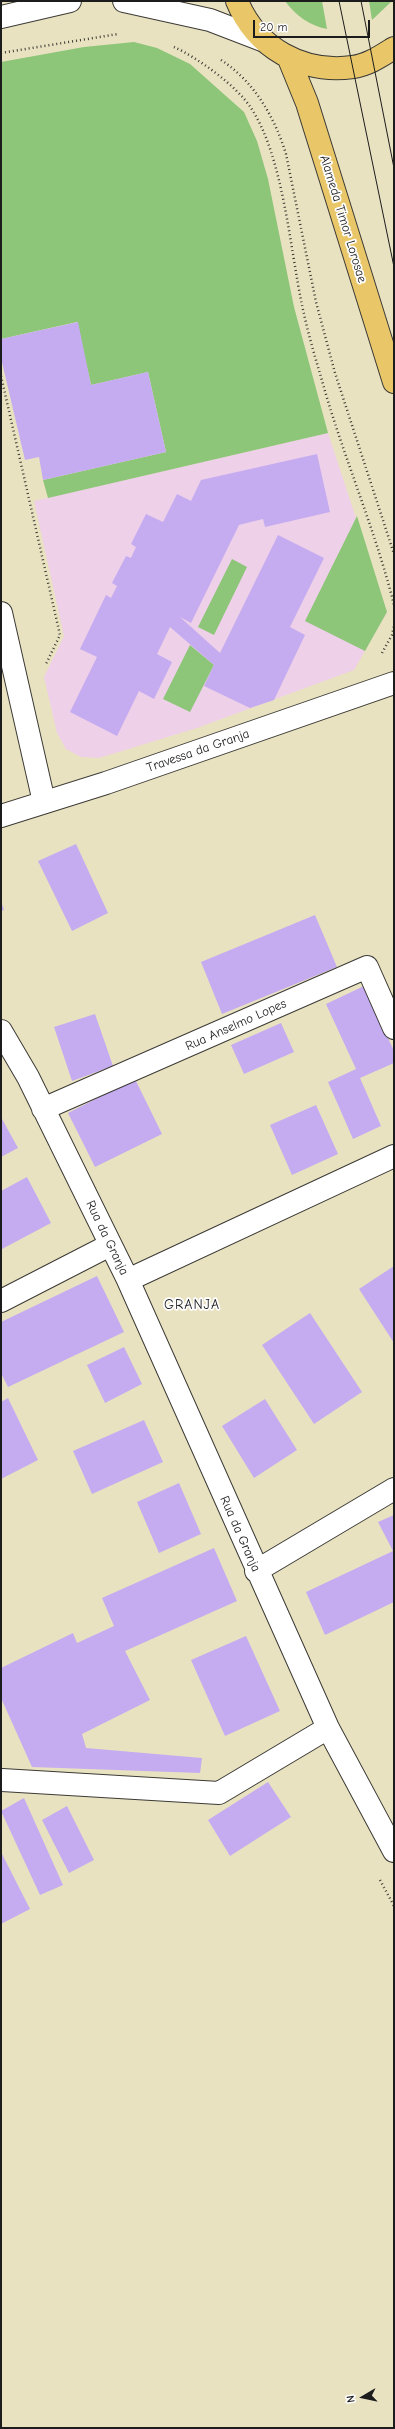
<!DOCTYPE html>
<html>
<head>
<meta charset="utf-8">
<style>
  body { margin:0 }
  #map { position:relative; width:395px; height:2429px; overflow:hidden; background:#e9e2c1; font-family:"Comic Neue",sans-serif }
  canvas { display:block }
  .frame { position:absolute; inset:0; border:2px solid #1c1c1c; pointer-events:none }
  .north { position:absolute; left:343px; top:2377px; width:40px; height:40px; -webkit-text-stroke:3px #fff; paint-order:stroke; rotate:261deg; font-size:11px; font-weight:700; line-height:16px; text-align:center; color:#1c1c1c }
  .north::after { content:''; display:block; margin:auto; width:14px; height:18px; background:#1c1c1c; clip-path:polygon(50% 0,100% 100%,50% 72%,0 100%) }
  .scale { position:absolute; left:253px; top:20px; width:117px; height:18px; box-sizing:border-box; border:2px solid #1c1c1c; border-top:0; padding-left:5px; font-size:12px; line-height:14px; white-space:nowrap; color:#1c1c1c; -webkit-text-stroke:3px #fff; paint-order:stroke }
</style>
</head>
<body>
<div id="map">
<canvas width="395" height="2429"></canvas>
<div class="frame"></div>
<div class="north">N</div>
<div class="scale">20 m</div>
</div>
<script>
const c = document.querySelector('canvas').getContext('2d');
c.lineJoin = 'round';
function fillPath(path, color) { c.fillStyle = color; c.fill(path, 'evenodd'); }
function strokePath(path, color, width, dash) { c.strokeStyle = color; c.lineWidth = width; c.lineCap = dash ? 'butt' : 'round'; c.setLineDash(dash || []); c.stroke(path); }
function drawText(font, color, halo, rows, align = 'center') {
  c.font = font + ' "Comic Neue",sans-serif'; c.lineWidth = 3.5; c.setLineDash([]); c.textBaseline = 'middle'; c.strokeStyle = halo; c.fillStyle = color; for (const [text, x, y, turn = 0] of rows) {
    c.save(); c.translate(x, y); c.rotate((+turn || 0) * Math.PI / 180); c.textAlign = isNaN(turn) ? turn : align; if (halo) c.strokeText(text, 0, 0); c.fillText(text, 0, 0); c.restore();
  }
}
fillPath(new Path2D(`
  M328,433L387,612L354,670L197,728L99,758L81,757L66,749L57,733L44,677L64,636L34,501Z`), '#eed0e8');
fillPath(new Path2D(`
  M285,1H322L327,29C310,26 295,15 285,1Z
  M369,1H392L372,20Z
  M134,42L157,48L190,64L244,112L257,141L268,179L294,307L328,433L48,498L43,480L166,452L148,372L91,385L77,322L1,339V62L84,47Z
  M357,516L387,612L365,651L305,621Z
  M232,559L247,567L214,635L198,627Z
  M190,645L214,665L190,712L163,699Z`), '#8dc579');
fillPath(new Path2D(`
  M78,322L91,385L148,372L166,452L43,480L39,457L25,460L1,358V339Z
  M317,454L330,512L265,527L263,519L239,525L191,623L180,617L220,653L278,535L324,558L290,627L305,635L274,700L250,708L204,686L214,665L170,627L157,654L172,662L154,699L139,691L117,736L70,712L97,657L80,649L106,595L111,598L117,586L112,583L126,556L131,558L136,547L131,544L146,514L163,522L177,494L191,501L201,480Z
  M76,844L108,913L72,931L38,861Z
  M1,901L4,910L1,911Z
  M315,915L337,967L222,1014L201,962Z
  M364,986L394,1051V1063L360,1078L381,1126L353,1139L328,1082L356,1069L326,1004Z
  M95,1014L113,1066L72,1081L54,1027Z
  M281,1023L294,1052L244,1074L231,1045Z
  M135,1079L162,1134L95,1167L68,1113Z
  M316,1105L338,1154L292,1175L270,1125Z
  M1,1117L18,1148L1,1157Z
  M27,1177L51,1223L2,1249L1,1191Z
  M394,1266V1343L359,1289Z
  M97,1276L124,1332L8,1387L1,1373V1322Z
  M310,1313L362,1392L314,1424L262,1345Z
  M124,1347L142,1384L105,1403L87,1365Z
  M8,1398L38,1460L1,1479V1402Z
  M265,1399L297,1450L254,1478L222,1426Z
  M144,1420L163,1462L92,1494L73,1451Z
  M179,1483L201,1534L159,1553L137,1502Z
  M394,1515V1602L325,1635L306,1592L393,1551L378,1522Z
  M214,1548L237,1601L125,1651L150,1700L82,1734L86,1748L202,1758L200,1773L32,1767L1,1698V1668L73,1633L77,1643L114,1626L102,1598Z
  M246,1636L280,1711L225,1736L191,1660Z
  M268,1782L291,1817L230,1856L208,1820Z
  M24,1798L63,1885L40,1895L1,1811Z
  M67,1806L94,1860L69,1873L42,1820Z
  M1,1852L30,1909L1,1924Z`), '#c5acf0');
const street = new Path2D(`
  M124,1L210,20L262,40
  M1,17L70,1
  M1,613L44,802
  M1,816L106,783L394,683
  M1,1031L28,1077L128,1280L328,1728L394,1851
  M43,1109L367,967L394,1028
  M128,1280L394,1156
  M1,1301L110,1245
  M256,1571L394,1489
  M2,1780L219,1793L328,1728`);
const primary = new Path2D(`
  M237,1C256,48 303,74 353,67C368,65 381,56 394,48
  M289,59L307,103L394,382`);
strokePath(street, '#3b3a35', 24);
strokePath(primary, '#3b3a35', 24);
strokePath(new Path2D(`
  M174,47C198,58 237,86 251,108C283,156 290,248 302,305C307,329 314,354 321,377C342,454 375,528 394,605
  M1,53L118,34
  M221,60C254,81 275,118 286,154L316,302L335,373L394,554
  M1,376L60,635L46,664
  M382,653L392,635L394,626
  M380,1880L394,1906`), '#3b3a35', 2.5, [1, 3]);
strokePath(street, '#fff', 22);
strokePath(primary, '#e9c769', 22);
strokePath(new Path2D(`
  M339,1L394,267
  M361,1L394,168`), '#1c1c1c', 1);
drawText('13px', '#1c1c1c', '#fff', [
  ["Alameda Timor Lorosae",343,219,73],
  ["Travessa da Granja",198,751,-19],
  ["Rua Anselmo Lopes",236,1025,-24],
  ["Rua da Granja",107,1238,64],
  ["Rua da Granja",240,1534,66]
]);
c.letterSpacing = '1px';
drawText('14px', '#1c1c1c', '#fff', [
  ["GRANJA",192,1305]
]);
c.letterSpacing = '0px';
</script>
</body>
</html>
